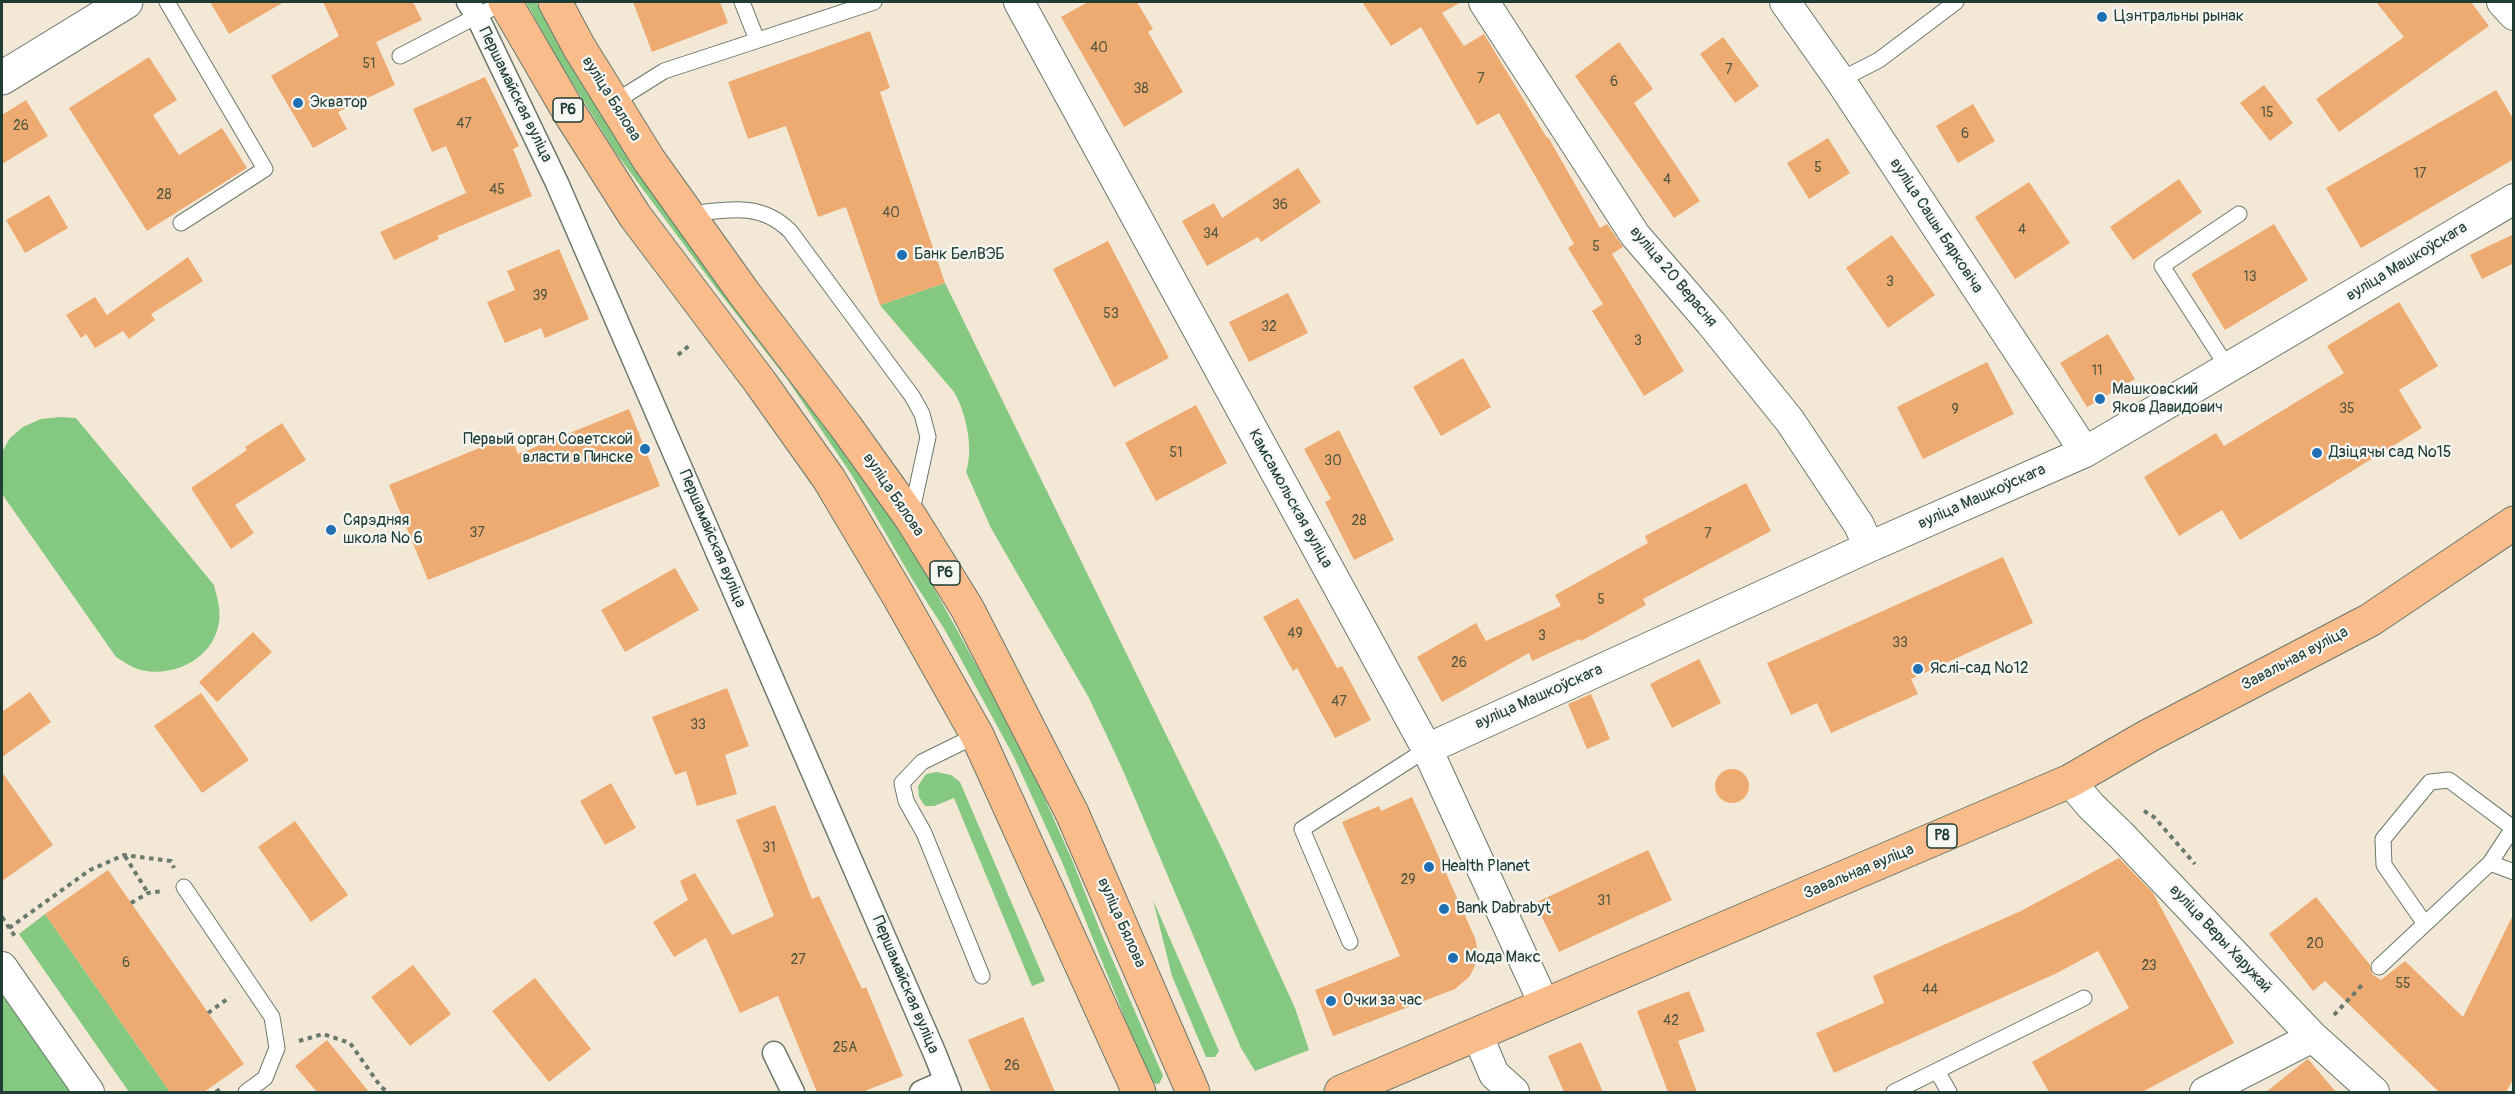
<!DOCTYPE html>
<html>
<head>
<meta charset="utf-8">
<style>
  body { margin:0 }
  #map { position:relative; width:2515px; height:1094px; overflow:hidden; background:#f3e8d5; font-family:Pangolin,sans-serif }
  canvas { display:block }
  .frame { position:absolute; inset:0; border:3px solid #1f3d34; pointer-events:none }
</style>
</head>
<body>
<div id="map">
<canvas width="2515" height="1094"></canvas>
<div class="frame"></div>
</div>
<script>
const c = document.querySelector('canvas').getContext('2d');
c.lineJoin = 'round';
function fillPath(path, color) { c.fillStyle = color; c.fill(path, 'evenodd'); }
function strokePath(path, color, width, dash) { c.strokeStyle = color; c.lineWidth = width; c.lineCap = dash ? 'butt' : 'round'; c.setLineDash(dash || []); c.stroke(path); }
function drawText(font, color, halo, rows, align = 'center') {
  c.font = font + ' Pangolin,sans-serif'; c.lineWidth = 4.5; c.setLineDash([]); c.textBaseline = 'middle'; c.strokeStyle = halo; c.fillStyle = color; for (const [text, x, y, turn = 0] of rows) {
    c.save(); c.translate(x, y); c.rotate((+turn || 0) * Math.PI / 180); c.textAlign = isNaN(turn) ? turn : align; if (halo) c.strokeText(text, 0, 0); c.fillText(text, 0, 0); c.restore();
  }
}
fillPath(new Path2D(`
  M526,2H536L565,57L601,112L879,495L924,570L1024,752L1072,860L1104,940L1163,1076L1159,1084L1151,1083L1062,862L1014,757L945,630L912,579L853,477L787,379L716,288L616,153L558,60Z
  M945,283L1224,853L1295,1008L1309,1050L1255,1071L1241,1048L1122,768L1089,698L991,528L966,472C974,449 966,412 954,392L880,305Z
  M60,417L76,418L214,585C217,597 221,609 219,622C214,658 174,678 141,670C132,668 123,661 116,657L2,494V452L10,438L23,427L41,419Z
  M937,772L951,775L960,782L1045,981L1032,986L954,798L934,806H925L919,797L918,786L926,774Z
  M1153,900L1219,1051L1215,1057H1206L1172,976Z
  M45,914L170,1092H129L19,934Z
  M2,992L72,1092H2Z`), '#85c881');
fillPath(new Path2D(`
  M210,2H284L229,34Z
  M323,2H413L422,20L376,42L395,85L338,112L347,129L313,148L271,76L339,36Z
  M633,2H720L728,23L652,52Z
  M1088,2H1137L1153,29L1148,32L1183,92L1124,127L1061,17Z
  M1362,2H1461L1442,13L1464,46L1484,34L1547,138L1548,137L1600,228L1607,224L1623,247L1612,254L1684,371L1644,396L1592,311L1603,304L1568,248L1574,244L1499,113L1477,125L1421,27L1391,46Z
  M2376,2H2471L2489,26L2339,132L2316,99L2404,37Z
  M870,31L890,88L880,92L945,283L880,305L846,207L818,217L786,126L748,139L728,82Z
  M1723,37L1759,86L1735,103L1700,54Z
  M1619,42L1653,89L1634,103L1700,201L1674,218L1575,76Z
  M149,57L177,100L153,115L179,155L222,128L247,168L147,231L69,108Z
  M485,77L519,146L513,149L532,196L437,236L439,239L394,260L380,232L466,193L446,146L432,152L413,109Z
  M2264,85L2293,123L2270,141L2240,103Z
  M2496,90L2514,120V159L2361,248L2326,188Z
  M26,100L48,136L2,164V115Z
  M1973,104L1995,141L1958,163L1936,126Z
  M1828,138L1850,173L1809,199L1787,163Z
  M1298,168L1321,202L1261,242L1258,237L1207,266L1182,221L1214,203L1222,218Z
  M2179,179L2202,212L2133,260L2110,227Z
  M2029,182L2070,243L2015,279L1975,217Z
  M49,195L68,228L25,253L6,220Z
  M2274,224L2308,280L2225,330L2191,274Z
  M2514,234V263L2482,279L2470,255Z
  M1892,235L1935,295L1888,328L1846,268Z
  M1108,241L1169,358L1114,387L1053,269Z
  M559,249L589,319L545,338L541,328L505,343L487,302L515,290L507,271Z
  M188,257L203,281L151,314L155,320L129,339L123,331L95,348L86,334L81,338L66,315L95,297L107,315Z
  M1288,293L1308,333L1249,362L1229,322Z
  M2399,302L2438,366L2399,390L2422,428L2240,540L2222,510L2179,536L2144,477L2216,433L2224,446L2344,373L2327,346Z
  M2108,334L2135,379L2087,407L2060,363Z
  M1463,358L1491,407L1441,436L1413,387Z
  M1987,362L2014,414L1923,459L1897,407Z
  M1196,405L1227,463L1156,501L1125,443Z
  M629,409L660,486L428,580L389,485L511,435L518,454Z
  M282,423L306,460L235,505L254,533L231,549L191,488L247,450L245,447Z
  M1339,430L1394,540L1354,560L1325,502L1331,499L1304,449Z
  M1746,483L1771,531L1643,599L1646,605L1581,641L1580,639L1532,661L1529,653L1442,702L1417,657L1476,623L1486,641L1561,606L1555,595L1648,543L1645,536Z
  M2003,557L2033,623L1911,679L1918,694L1831,733L1817,703L1791,715L1767,663Z
  M675,568L699,610L625,652L601,610Z
  M1298,598L1337,668L1342,666L1371,720L1335,738L1297,668L1293,671L1263,617Z
  M253,632L272,652L217,702L199,682Z
  M1699,659L1721,703L1672,728L1650,684Z
  M727,688L749,746L725,755L737,794L697,806L686,771L675,775L652,717Z
  M30,692L51,722L2,757V712Z
  M201,693L249,760L202,793L154,726Z
  M1591,694L1610,739L1587,749L1568,704Z
  M1715 786a17 17 0 1 1 34 0a17 17 0 1 1-34 0Z
  M2,772L53,845L2,881Z
  M611,783L636,828L605,845L580,801Z
  M1412,797L1475,938L1479,957L1470,976L1455,989L1333,1036L1315,990L1400,956L1342,822L1379,806L1381,811Z
  M775,805L812,899L819,896L862,989L866,987L903,1076L862,1092H817L778,996L740,1013L706,938L674,957L653,922L688,900L680,881L695,873L732,935L774,916L736,820Z
  M295,821L348,895L311,922L258,847Z
  M1648,850L1672,900L1559,952L1535,903Z
  M2119,858L2153,893L2234,1043L2142,1092H2049L2032,1062L2129,1008L2098,951L2055,974L1834,1073L1816,1033L1884,1003L1873,976L2021,911Z
  M108,870L244,1064L204,1092H170L45,914Z
  M2316,897L2370,965L2372,974L2381,980L2405,961L2463,1017L2514,913V1078L2506,1092H2439L2325,981L2313,991L2269,934Z
  M413,965L451,1014L410,1046L371,997Z
  M535,978L591,1049L549,1082L492,1011Z
  M1689,991L1705,1031L1678,1041L1697,1092H1668L1637,1011Z
  M1023,1017L1055,1092H991L968,1040Z
  M327,1040L369,1092H317L295,1066Z
  M1581,1042L1603,1092H1564L1548,1056Z
  M2308,1059L2336,1092H2266L2305,1061Z`), '#eeab71');
const service = new Path2D(`
  M167,2L265,169L181,223
  M742,2L757,40
  M400,56L504,2
  M1840,80L1879,60L1956,2
  M613,103L664,71L874,2
  M688,214C726,210 760,201 790,231L912,396L922,414L928,437L911,515
  M2228,368L2162,266L2239,214
  M977,735L922,762L902,783L906,801L924,833L982,976
  M184,887L272,1017L277,1048L265,1078L246,1092
  M2425,924L2384,865L2383,839L2430,782L2449,780L2513,828L2490,863
  M1350,942L1302,829L1427,749
  M2379,967L2490,863L2514,872
  M1937,1071L1949,1092
  M1894,1092L2084,998`);
const pedestrian = new Path2D(`
  M468,2L477,16L557,183L935,1054L950,1092
  M774,1053L793,1092
  M921,1092L946,1081`);
const minor = new Path2D(`
  M1019,2L1427,749L1545,1006
  M1484,2L1635,235L1711,323L1790,421L1859,525L1869,547
  M1785,2L1840,80L2085,452
  M2502,2L2514,15
  M1427,749L1869,547L2085,452L2514,199
  M2070,781L2091,806L2122,836L2313,1037L2374,1092
  M2,967L89,1092
  M1477,1034L1494,1074L1514,1092
  M2205,1092L2313,1037`);
const tertiary = new Path2D(`
  M2,78L126,2`);
const primary = new Path2D(`
  M505,2L569,112L635,216L760,382L829,479L898,595L977,735L1139,1092
  M555,2L579,47L649,160L744,293L846,427L911,518L967,608L1072,813L1193,1092
  M1341,1092L2070,781L2148,736L2370,620L2514,523`);
strokePath(service, '#69796c', 17);
strokePath(pedestrian, '#69796c', 25);
strokePath(minor, '#69796c', 32);
strokePath(tertiary, '#69796c', 35);
strokePath(primary, '#69796c', 35);
strokePath(new Path2D(`
  M678,355L691,344
  M2144,811L2154,817L2195,864
  M125,856L148,893
  M131,903L148,893L163,891
  M2,917L16,938
  M9,928L90,870L124,855L171,861L174,868
  M208,1013L230,997
  M2334,1015L2364,983
  M299,1041L323,1034L350,1043L381,1087L388,1092
  M216,1092L223,1087`), '#69796c', 4, [4.5, 4.5]);
strokePath(service, '#fff', 15);
strokePath(pedestrian, '#fff', 22);
strokePath(minor, '#fff', 30);
strokePath(tertiary, '#fff', 33);
strokePath(primary, '#fabc8b', 33);
for (const [x, y, r, color] of [
  [2102,17,6,"#1f6fb2"],
  [298,103,6,"#1f6fb2"],
  [902,255,6,"#1f6fb2"],
  [2100,399,6,"#1f6fb2"],
  [645,449,6,"#1f6fb2"],
  [2317,453,6,"#1f6fb2"],
  [331,530,6,"#1f6fb2"],
  [1918,669,6,"#1f6fb2"],
  [1429,867,6,"#1f6fb2"],
  [1444,909,6,"#1f6fb2"],
  [1453,958,6,"#1f6fb2"],
  [1331,1001,6,"#1f6fb2"]
]) { const dot = new Path2D(); dot.arc(x, y, r, 0, 2 * Math.PI); c.fillStyle = color; c.fill(dot); strokePath(dot, '#f6f6f2', 2); }
drawText('14px', '#535843', null, [
  ["40",1099,48],
  ["51",369,64],
  ["7",1729,70],
  ["7",1481,79],
  ["6",1614,82],
  ["38",1141,89],
  ["15",2267,113],
  ["47",464,124],
  ["26",21,126],
  ["6",1965,134],
  ["5",1818,168],
  ["17",2420,174],
  ["4",1667,180],
  ["45",497,190],
  ["28",164,195],
  ["36",1280,205],
  ["40",891,213],
  ["4",2022,230],
  ["34",1211,234],
  ["5",1596,247],
  ["13",2250,277],
  ["3",1890,282],
  ["39",540,296],
  ["53",1111,314],
  ["32",1269,327],
  ["3",1638,341],
  ["11",2097,371],
  ["35",2347,409],
  ["9",1955,410],
  ["51",1176,453],
  ["30",1333,461],
  ["28",1359,521],
  ["37",477,533],
  ["7",1708,534],
  ["5",1601,600],
  ["49",1295,634],
  ["3",1542,636],
  ["33",1900,643],
  ["26",1459,663],
  ["47",1339,702],
  ["33",698,725],
  ["31",769,848],
  ["29",1408,880],
  ["31",1604,901],
  ["20",2315,944],
  ["27",798,960],
  ["6",126,963],
  ["23",2149,966],
  ["55",2403,984],
  ["44",1930,990],
  ["42",1671,1021],
  ["25A",845,1048],
  ["26",1012,1066]
]);
for (const [x, y, w] of [
  [568,110,30],
  [945,573,30],
  [1942,836,30]
]) { const box = new Path2D(); box.roundRect(x - w / 2, y - 12, w, 24, 4.5); c.fillStyle = '#f6f6f2'; c.fill(box); strokePath(box, '#1f3d34', 1.5); }
drawText('bold 15px', '#1f3d34', null, [
  ["Р6",568,110],
  ["Р6",945,573],
  ["Р8",1942,836]
]);
drawText('16px', '#1f3d34', '#f6f6f2', [
  ["Цэнтральны рынак",2114,17],
  ["Экватор",310,103],
  ["Банк БелВЭБ",914,255],
  ["Машковский",2112,390],
  ["Яков Давидович",2112,408],
  ["Первый орган Советской",633,440,"right"],
  ["власти в Пинске",633,458,"right"],
  ["Дзіцячы сад №15",2329,453],
  ["Сярэдняя",343,521],
  ["школа № 6",343,539],
  ["Яслі-сад №12",1930,669],
  ["Health Planet",1441,867],
  ["Bank Dabrabyt",1456,909],
  ["Мода Макс",1465,958],
  ["Очки за час",1343,1001]
], 'left');
drawText('16px', '#1f3d34', '#f6f6f2', [
  ["Першамайская вуліца",515,95,64],
  ["вуліца Бялова",611,99,58],
  ["вуліца Сашы Бярковіча",1936,226,57],
  ["вуліца Машкоўскага",2407,262,-31],
  ["вуліца 20 Верасня",1673,277,50],
  ["вуліца Бялова",893,495,56],
  ["вуліца Машкоўскага",1982,497,-24],
  ["Камсамольская вуліца",1290,499,61],
  ["Першамайская вуліца",712,539,67],
  ["Завальная вуліца",2295,659,-28],
  ["вуліца Машкоўскага",1539,697,-24],
  ["Завальная вуліца",1859,872,-23],
  ["вуліца Бялова",1121,923,66],
  ["вуліца Веры Харужай",2220,939,47],
  ["Першамайская вуліца",905,985,67]
]);
</script>
</body>
</html>
